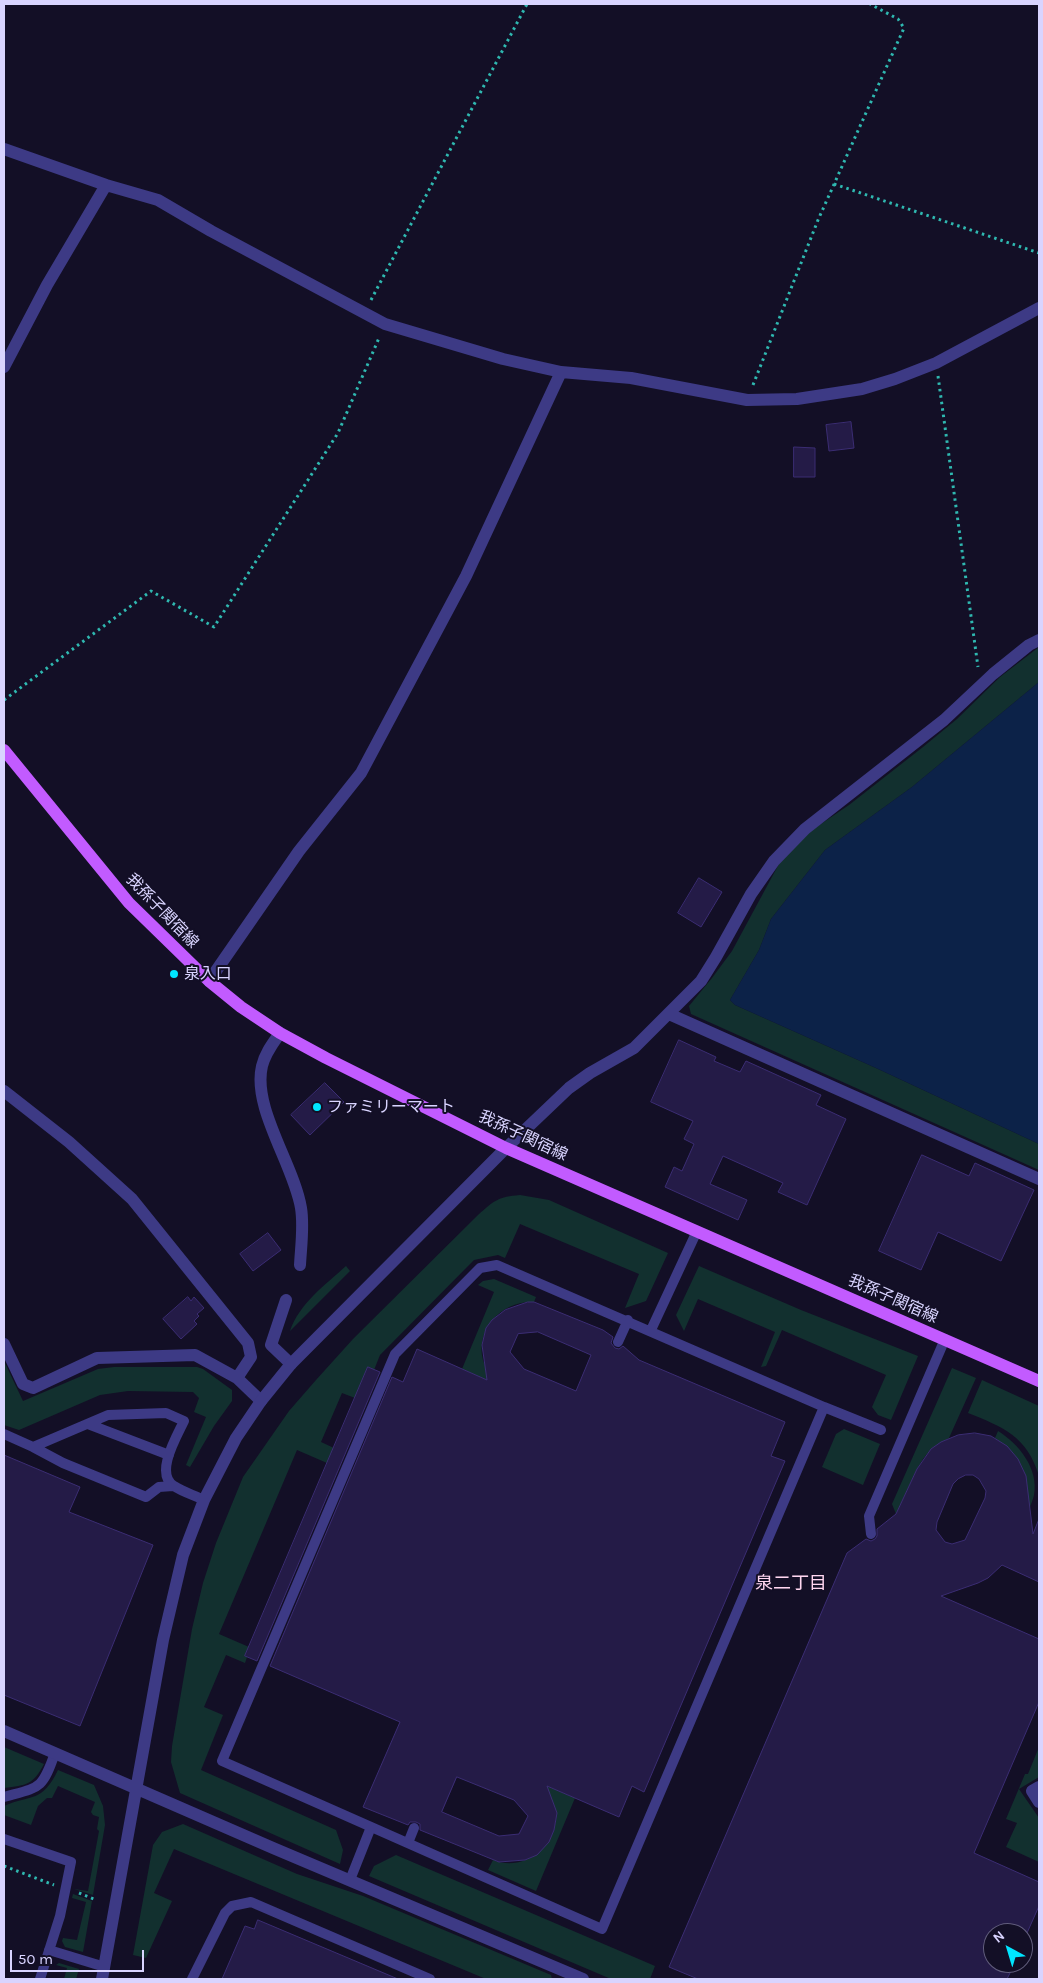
<!DOCTYPE html>
<html>
<head>
<meta charset="utf-8">
<style>
  body { margin:0 }
  #map { position:relative; width:1043px; height:1983px; overflow:hidden; background:#130f26; font-family:Karla,sans-serif }
  canvas { display:block }
  .frame { position:absolute; inset:0; border:5px solid #d9d4ff; pointer-events:none }
  .north { position:absolute; left:983px; top:1923px; width:50px; height:50px; box-sizing:border-box; background:#130f26; border:1px solid #625e7d; border-radius:50%; rotate:321deg; font-size:14px; font-weight:700; line-height:20px; text-align:center; color:#d9d4ff }
  .north::after { content:''; display:block; margin:auto; width:18px; height:22px; background:#00e5ff; clip-path:polygon(50% 0,100% 100%,50% 72%,0 100%) }
  .scale { position:absolute; left:10px; top:1950px; width:134px; height:22px; box-sizing:border-box; border:2px solid #d9d4ff; border-top:0; padding-left:6px; font-size:15px; line-height:18px; white-space:nowrap; color:#d9d4ff; -webkit-text-stroke:4px #130f26; paint-order:stroke }
</style>
</head>
<body>
<div id="map">
<canvas width="1043" height="1983"></canvas>
<div class="frame"></div>
<div class="north">N</div>
<div class="scale">50 m</div>
</div>
<script>
const c = document.querySelector('canvas').getContext('2d');
c.lineJoin = 'round';
function fillPath(path, color) { c.fillStyle = color; c.fill(path, 'evenodd'); }
function strokePath(path, color, width, dash) { c.strokeStyle = color; c.lineWidth = width; c.lineCap = dash ? 'butt' : 'round'; c.setLineDash(dash || []); c.stroke(path); }
function drawText(font, color, halo, rows, align = 'center') {
  c.font = font + ' Karla,"Noto Sans JP",sans-serif'; c.lineWidth = 4; c.setLineDash([]); c.textBaseline = 'middle'; c.strokeStyle = halo; c.fillStyle = color; for (const [text, x, y, turn = 0] of rows) {
    c.save(); c.translate(x, y); c.rotate((+turn || 0) * Math.PI / 180); c.textAlign = isNaN(turn) ? turn : align; if (halo) c.strokeText(text, 0, 0); c.fillText(text, 0, 0); c.restore();
  }
}
fillPath(new Path2D(`
  M1039,647V682L912,787L825,850L771,919L759,950L730,1000L735,1005L876,1068L1039,1144V1170L691,1014L689,1006L712,978L732,951L780,862L806,834L849,805L923,747L957,719L1000,677Z
  M520,1195L549,1200L668,1253L646,1301L625,1308L639,1274L520,1224L505,1258L498,1255L474,1260L380,1355L374,1370L368,1367L355,1398L342,1393L321,1442L334,1448L327,1463L297,1450L219,1634L249,1647L245,1656L247,1657L245,1663L226,1655L204,1707L223,1715L201,1770L336,1830L343,1850L340,1864L180,1793L171,1762L172,1746L192,1629L203,1583L216,1543L243,1477L289,1411L316,1380L353,1339L478,1215C495,1200 498,1197 520,1195Z
  M346,1266L350,1271L290,1331C299,1304 325,1285 346,1266Z
  M699,1266L801,1310L918,1356L891,1420L878,1415L872,1407L886,1375L782,1330L766,1366L761,1367L775,1332L698,1299L684,1331L676,1315Z
  M494,1279L536,1297L534,1302C503,1300 475,1328 483,1360C486,1370 493,1378 500,1386L462,1369L494,1292L478,1285L483,1281Z
  M4,1361L23,1401L98,1369L114,1367H197L203,1369L232,1390V1401L214,1426L190,1467L186,1465L206,1417L194,1412L199,1398L193,1392L128,1391L100,1395L19,1430L4,1425Z
  M952,1368L976,1378L949,1438L931,1449L923,1459L917,1469L896,1514L892,1504Z
  M982,1380L1039,1406V1476C1027,1436 1003,1427 968,1413Z
  M844,1429L880,1444L863,1485L822,1467L836,1434Z
  M998,1431C1019,1444 1039,1469 1034,1495C1030,1511 1015,1539 1008,1556C1025,1508 1043,1472 995,1438Z
  M4,1747L44,1764C33,1785 27,1785 4,1788Z
  M1039,1747V1777L1019,1789L1039,1818V1862L1006,1847L1017,1823L1006,1819L1025,1774H1028Z
  M58,1770L94,1785L103,1806L105,1825L93,1895L74,1889L88,1891L99,1831L97,1829L99,1817L93,1815L91,1812L95,1802L58,1786L52,1798H47L38,1806L31,1825L4,1815V1806C32,1794 42,1803 58,1770Z
  M542,1784L575,1798L536,1891L488,1870L493,1860C520,1871 551,1852 555,1824C556,1820 557,1816 556,1812C553,1803 546,1793 542,1784Z
  M183,1824L297,1874L363,1896L551,1975L552,1979H486L174,1849L154,1893L172,1901L146,1958L133,1955L153,1845L162,1832Z
  M396,1855L655,1966L650,1979H611L369,1876L374,1866Z
  M73,1894L92,1901L83,1952L65,1947L62,1941L63,1938L77,1940L86,1902L72,1898Z
  M59,1963L79,1969L76,1979H64L67,1968L56,1965Z`), '#12302f');
fillPath(new Path2D(`
  M1039,682V1144L876,1068L735,1005L730,1000L759,950L771,919L825,850L912,787Z`), '#0c2248');
const building = new Path2D(`
  M851,422L854,448L829,451L826,425Z
  M794,447L815,448V477H794Z
  M699,878L722,892L701,927L678,913Z
  M679,1040L716,1057L714,1061L740,1072L746,1061L821,1095L816,1105L846,1119L807,1205L778,1192L783,1183L723,1156L710,1184L747,1200L738,1220L665,1187L674,1167L682,1171L694,1144L684,1139L693,1121L651,1102Z
  M325,1083L344,1102L310,1135L291,1115Z
  M922,1155L969,1176L975,1163L1034,1190L1001,1261L938,1232L921,1270L879,1251Z
  M268,1233L281,1250L253,1271L240,1254Z
  M188,1297L191,1301L194,1297L204,1308L197,1314L199,1316L194,1321L197,1324L181,1339L163,1319Z
  M528,1302H534L603,1330L613,1337L611,1343L615,1348L619,1349L623,1346L639,1360L785,1422L771,1456L785,1461L644,1792L632,1786L619,1817L547,1786L557,1813L554,1830L549,1842L537,1855L525,1860L499,1862L420,1830V1824L416,1822H410L408,1825L363,1807L400,1722L270,1666L392,1377L403,1382L417,1349L487,1380L482,1345L486,1328L492,1320L505,1310ZM538,1332L591,1355L576,1391L524,1369L510,1352L518,1334ZM457,1777L514,1800L528,1816L519,1834L499,1836L442,1812Z
  M368,1367L380,1372L257,1661L245,1656Z
  M975,1433L991,1436L1007,1446L1018,1459L1026,1476L1033,1534L1039,1519V1582L1002,1565L988,1578L978,1583L941,1596L1039,1639V1702L974,1853L1039,1882V1906L1027,1933H993V1963H1015L1007,1979H698L669,1967L847,1553L866,1539L871,1541L875,1539L877,1536V1529L896,1514L917,1469L931,1449L941,1442L958,1435ZM966,1475H973L979,1479L986,1491L985,1498L965,1540L952,1544L945,1542L936,1530L937,1522L953,1484L958,1479Z
  M4,1455L80,1487L69,1512L153,1545L80,1726L4,1695Z
  M258,1920L398,1979H222L245,1926L254,1929Z`);
fillPath(building, '#241b47');
strokePath(building, '#3b2d73', 1);
strokePath(new Path2D(`
  M834,184L1039,253
  M371,300L527,4
  M938,376L978,667
  M753,385L818,220L904,28L898,19L870,4
  M4,700L151,591L214,627L338,433L379,338
  M4,1866L54,1885
  M79,1893L96,1900`), '#2fb8b0', 3, [2.5, 4]);
strokePath(new Path2D(`
  M497,1265L824,1407L602,1929L222,1761L395,1354L480,1268Z
  M651,1330L697,1231
  M618,1342L628,1320
  M824,1407L881,1430
  M88,1424L169,1455
  M4,1434L33,1447L63,1463L146,1497L159,1487L173,1486
  M33,1447L108,1415L166,1413L184,1421C177,1436 154,1474 174,1486C183,1492 194,1495 204,1500
  M871,1534L869,1516L945,1339
  M4,1797C40,1787 42,1790 55,1753
  M4,1839L71,1862L60,1916L40,1979
  M408,1843L414,1828
  M350,1880L371,1827
  M49,1950L105,1967
  M192,1979L225,1913L232,1906L251,1902L430,1979`), '#3d3a85', 10);
strokePath(new Path2D(`
  M4,149L106,185L158,200L211,231L385,324L503,359L561,372L631,378L747,400L797,399L862,389L895,379L936,363L1039,308
  M4,367L47,285L106,185
  M209,981L299,851L361,773L466,576L561,372
  M669,1014L1039,1179
  M4,1091L69,1142L132,1199L248,1343L251,1357L237,1378
  M506,1148L569,1088L590,1073L634,1048L701,981L716,957L751,894L774,861L805,829L944,720L993,674L1029,645L1039,640
  M286,1300L271,1345L291,1364
  M4,1344L23,1384L33,1388L97,1358L195,1355L237,1378L261,1401
  M1039,1787L1032,1791L1039,1802`), '#3d3a85', 12);
strokePath(new Path2D(`
  M280,1033C273,1043 265,1053 262,1066C252,1108 294,1165 301,1208C304,1226 301,1246 300,1265
  M4,1731L273,1848L583,1979
  M102,1979L163,1640L183,1555L204,1500L236,1438L261,1401L291,1364L506,1148`), '#3d3a85', 12);
strokePath(new Path2D(`
  M4,750L129,903L209,981L241,1007L280,1033L326,1058L506,1148L1039,1381`), '#c25bff', 12);
for (const [x, y, r, color] of [
  [174,974,5,"#00e5ff"],
  [317,1107,5,"#00e5ff"]
]) { const dot = new Path2D(); dot.arc(x, y, r, 0, 2 * Math.PI); c.fillStyle = color; c.fill(dot); strokePath(dot, '#130f26', 2); }
drawText('16px', '#d9d4ff', '#130f26', [
  ["我孫子関宿線",162,911,46],
  ["我孫子関宿線",523,1136,25],
  ["我孫子関宿線",893,1299,24]
]);
drawText('16px', '#d9d4ff', '#130f26', [
  ["泉入口",184,974],
  ["ファミリーマート",327,1107]
], 'left');
drawText('18px', '#ffd6f0', '#130f26', [
  ["泉二丁目",791,1584]
]);
</script>
</body>
</html>
